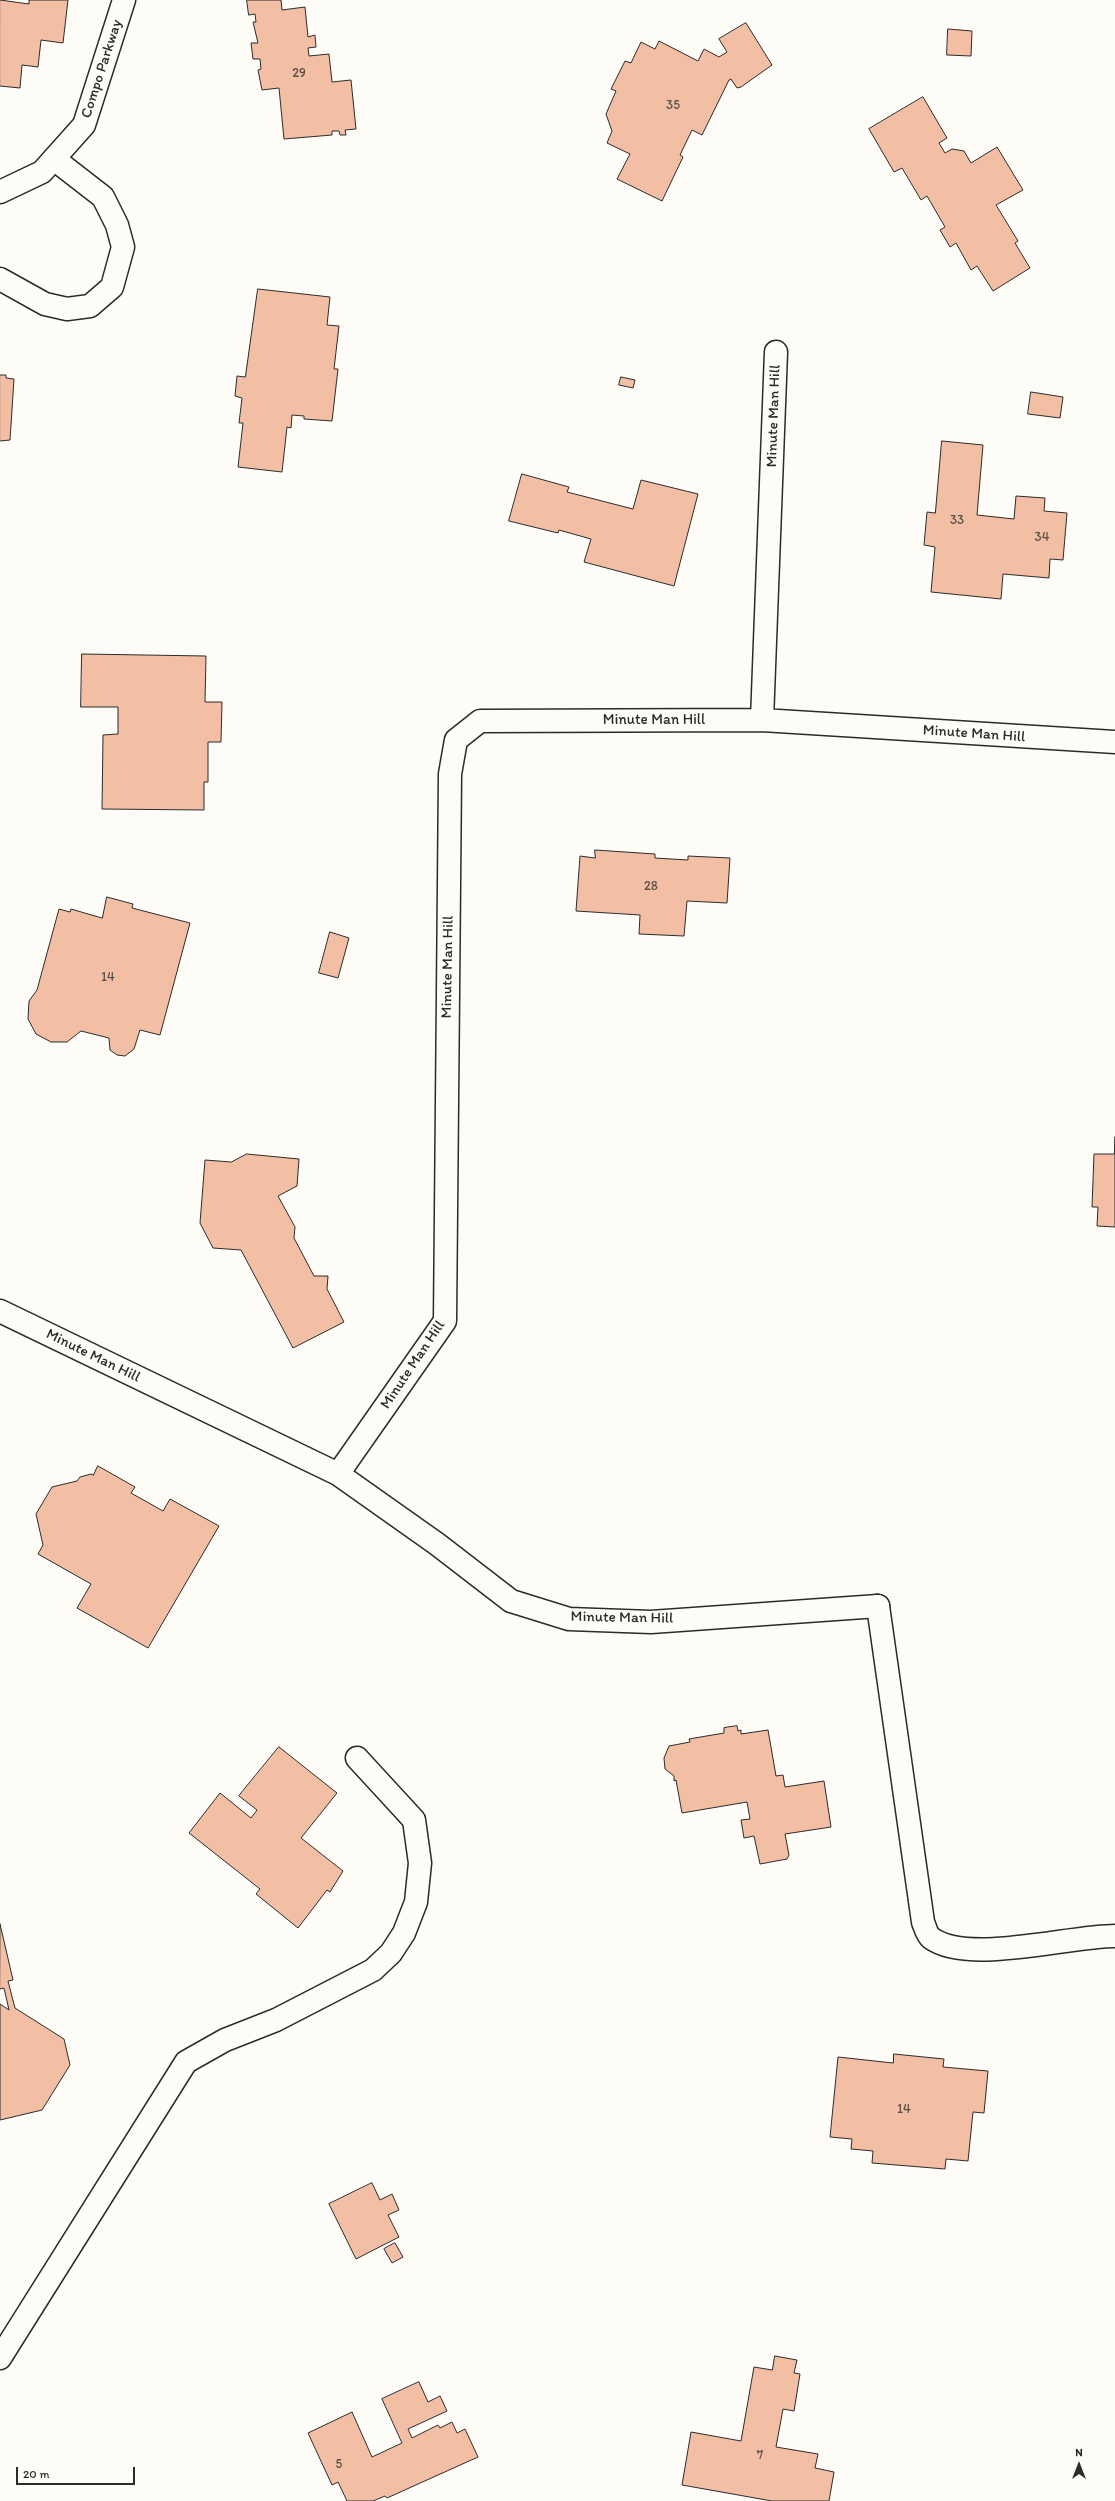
<!DOCTYPE html>
<html>
<head>
<meta charset="utf-8">
<style>
  body { margin:0 }
  #map { position:relative; width:1115px; height:2501px; overflow:hidden; background:#fdfcf7; font-family:Itim,sans-serif }
  canvas { display:block }
  .north { position:absolute; left:1059px; top:2445px; width:40px; height:40px; -webkit-text-stroke:3px #fdfcf7; paint-order:stroke; rotate:0deg; font-size:11px; font-weight:700; line-height:16px; text-align:center; color:#2b2b2b }
  .north::after { content:''; display:block; margin:auto; width:14px; height:18px; background:#2b2b2b; clip-path:polygon(50% 0,100% 100%,50% 72%,0 100%) }
  .scale { position:absolute; left:16px; top:2467px; width:119px; height:18px; box-sizing:border-box; border:2px solid #2b2b2b; border-top:0; padding-left:5px; font-size:12px; line-height:14px; white-space:nowrap; color:#2b2b2b; -webkit-text-stroke:3px #fdfcf7; paint-order:stroke }
</style>
</head>
<body>
<div id="map">
<canvas width="1115" height="2501"></canvas>
<div class="north">N</div>
<div class="scale">20 m</div>
</div>
<script>
const c = document.querySelector('canvas').getContext('2d');
c.lineJoin = 'round';
function fillPath(path, color) { c.fillStyle = color; c.fill(path, 'evenodd'); }
function strokePath(path, color, width, dash) { c.strokeStyle = color; c.lineWidth = width; c.lineCap = dash ? 'butt' : 'round'; c.setLineDash(dash || []); c.stroke(path); }
function drawText(font, color, halo, rows, align = 'center') {
  c.font = font + ' Itim,sans-serif'; c.lineWidth = 4; c.setLineDash([]); c.textBaseline = 'middle'; c.strokeStyle = halo; c.fillStyle = color; for (const [text, x, y, turn = 0] of rows) {
    c.save(); c.translate(x, y); c.rotate((+turn || 0) * Math.PI / 180); c.textAlign = isNaN(turn) ? turn : align; if (halo) c.strokeText(text, 0, 0); c.fillText(text, 0, 0); c.restore();
  }
}
const building = new Path2D(`
  M0,0L29,4V0H68L63,43L41,40L38,67L22,65L20,88L0,86Z
  M247,0H281L282,10L305,7L308,37L315,35L316,47L308,48L309,56L329,54L332,82L351,80L356,129L345,130L346,135H340L339,131H332V135L284,139L279,88L262,90L258,70L261,69L260,59H253L251,43H258L253,22H256L255,14L249,15Z
  M746,23L772,65L741,87L737,88L731,79L729,80L702,135L692,130L680,155L683,157L662,201L617,179L630,154L607,143L612,131L606,114L616,91L611,89L625,61L631,63L641,42L655,49L659,41L698,61L704,49L719,57L727,52L719,39Z
  M948,29L972,31L971,56L947,55Z
  M923,97L947,138L939,143L945,153L952,149L964,151L971,163L997,147L1023,190L996,205L1018,241L1015,243L1030,268L993,291L977,266L971,270L956,243L950,247L940,230L945,227L927,196L921,200L902,168L894,172L869,129Z
  M258,289L330,297L327,325L339,326L334,369H338L332,421L304,419V416L292,415L291,428L287,427L282,472L238,467L243,423H239L242,398L235,396L237,376L245,377Z
  M0,375H6V378L14,379L10,440L0,441Z
  M621,377L635,380L633,388L619,385Z
  M1031,392L1063,397L1060,418L1028,414Z
  M942,441L983,445L977,515L1014,519L1016,496L1045,498L1044,511L1067,513L1063,560L1050,559L1049,578L1003,574L1001,599L931,592L935,547L924,545L927,512L935,513Z
  M522,474L569,487L567,492L633,509L641,480L698,494L674,586L584,562L591,539L559,530L558,533L509,521Z
  M82,654L206,656L205,702H222L221,742H208V782H204V810L102,809L103,735L118,734V707H81Z
  M595,850L655,854V858L688,860V856L730,858L727,903L687,901L684,936L639,934L640,915L576,911L580,856L595,858Z
  M107,897L133,904L132,908L190,923L160,1035L140,1030L134,1049L125,1056L117,1055L110,1050L109,1038L81,1031L67,1042H51L36,1034L28,1019L29,1001L37,990L59,909L70,912L71,909L102,918Z
  M330,932L349,938L338,978L319,973Z
  M1115,1137V1227L1097,1226L1098,1207H1092L1094,1154H1114Z
  M247,1154L299,1159L297,1186L278,1196L295,1227L294,1238L314,1276H328L327,1289L344,1322L293,1348L241,1250L213,1248L200,1223L205,1160L231,1162Z
  M98,1466L135,1487L131,1493L163,1511L170,1499L219,1526L148,1648L77,1608L91,1584L38,1554L43,1545L36,1514L52,1487L77,1481L80,1477L91,1474L93,1475Z
  M737,1726L738,1731L741,1730V1734L768,1730L776,1776L783,1775L785,1787L824,1781L831,1827L785,1834L789,1855L787,1859L760,1864L754,1836L744,1838L741,1820L750,1819L747,1802L682,1813L676,1780L674,1781V1776L665,1769L664,1758L669,1746L690,1742L689,1739L724,1733V1728Z
  M279,1747L337,1793L301,1838L343,1871L330,1892L327,1890L298,1928L256,1894L260,1889L189,1833L220,1793L251,1818L257,1810L239,1796Z
  M0,1924L13,1980L8,1981L15,2008L64,2039L70,2065L42,2110L0,2120V2004L9,2010L4,1988L0,1989Z
  M894,2054L944,2059L943,2067L988,2071L984,2113L973,2112L968,2161L946,2159L945,2169L872,2163L873,2151L851,2149L852,2139L830,2137L838,2057L893,2063Z
  M372,2183L380,2200L392,2194L399,2210L388,2215L399,2237L356,2259L329,2204Z
  M395,2243L403,2257L392,2263L384,2249Z
  M775,2356L797,2360L794,2373L800,2374L794,2411L783,2409L776,2447L818,2454L815,2468L834,2472L829,2501H772L682,2485L691,2432L741,2441L754,2367L772,2370Z
  M419,2382L428,2402L440,2396L447,2411L408,2429L412,2438L438,2425L440,2428L452,2422L457,2433L465,2429L478,2457L387,2498L385,2496L373,2501H347L338,2482L332,2485L308,2433L352,2412L372,2457L402,2443L382,2399Z`);
fillPath(building, '#f3bfa4');
strokePath(building, '#2b2b2b', 1);
const service = new Path2D(`
  M0,279L45,304L67,309L90,306L112,287L123,247L117,225L103,197L54,159
  M878,1606L923,1922C925,1927 927,1935 931,1938C968,1965 1068,1936 1115,1936
  M0,2358L186,2062L225,2040L276,2020L373,1970L391,1953L404,1933L416,1902L420,1863L414,1820L357,1758`);
const minor = new Path2D(`
  M0,192L42,172L84,125L124,0
  M762,720L776,352
  M0,1311L338,1474L437,1544L511,1601L569,1619L651,1622L878,1606
  M338,1474L445,1321L450,774L456,740L480,721L762,720L1115,742`);
strokePath(service, '#2b2b2b', 25);
strokePath(minor, '#2b2b2b', 25);
strokePath(service, '#fdfcf7', 22);
strokePath(minor, '#fdfcf7', 22);
drawText('13px', '#5d5049', null, [
  ["29",299,74],
  ["35",673,106],
  ["33",957,521],
  ["34",1042,538],
  ["28",651,887],
  ["14",108,978],
  ["14",904,2110],
  ["7",760,2456],
  ["5",339,2465]
]);
drawText('15px', '#2b2b2b', '#fdfcf7', [
  ["Compo Parkway",102,69,-72],
  ["Minute Man Hill",774,416,-88],
  ["Minute Man Hill",654,720],
  ["Minute Man Hill",974,734,4],
  ["Minute Man Hill",448,967,-89],
  ["Minute Man Hill",93,1356,26],
  ["Minute Man Hill",413,1365,-56],
  ["Minute Man Hill",622,1618,1]
]);
</script>
</body>
</html>
